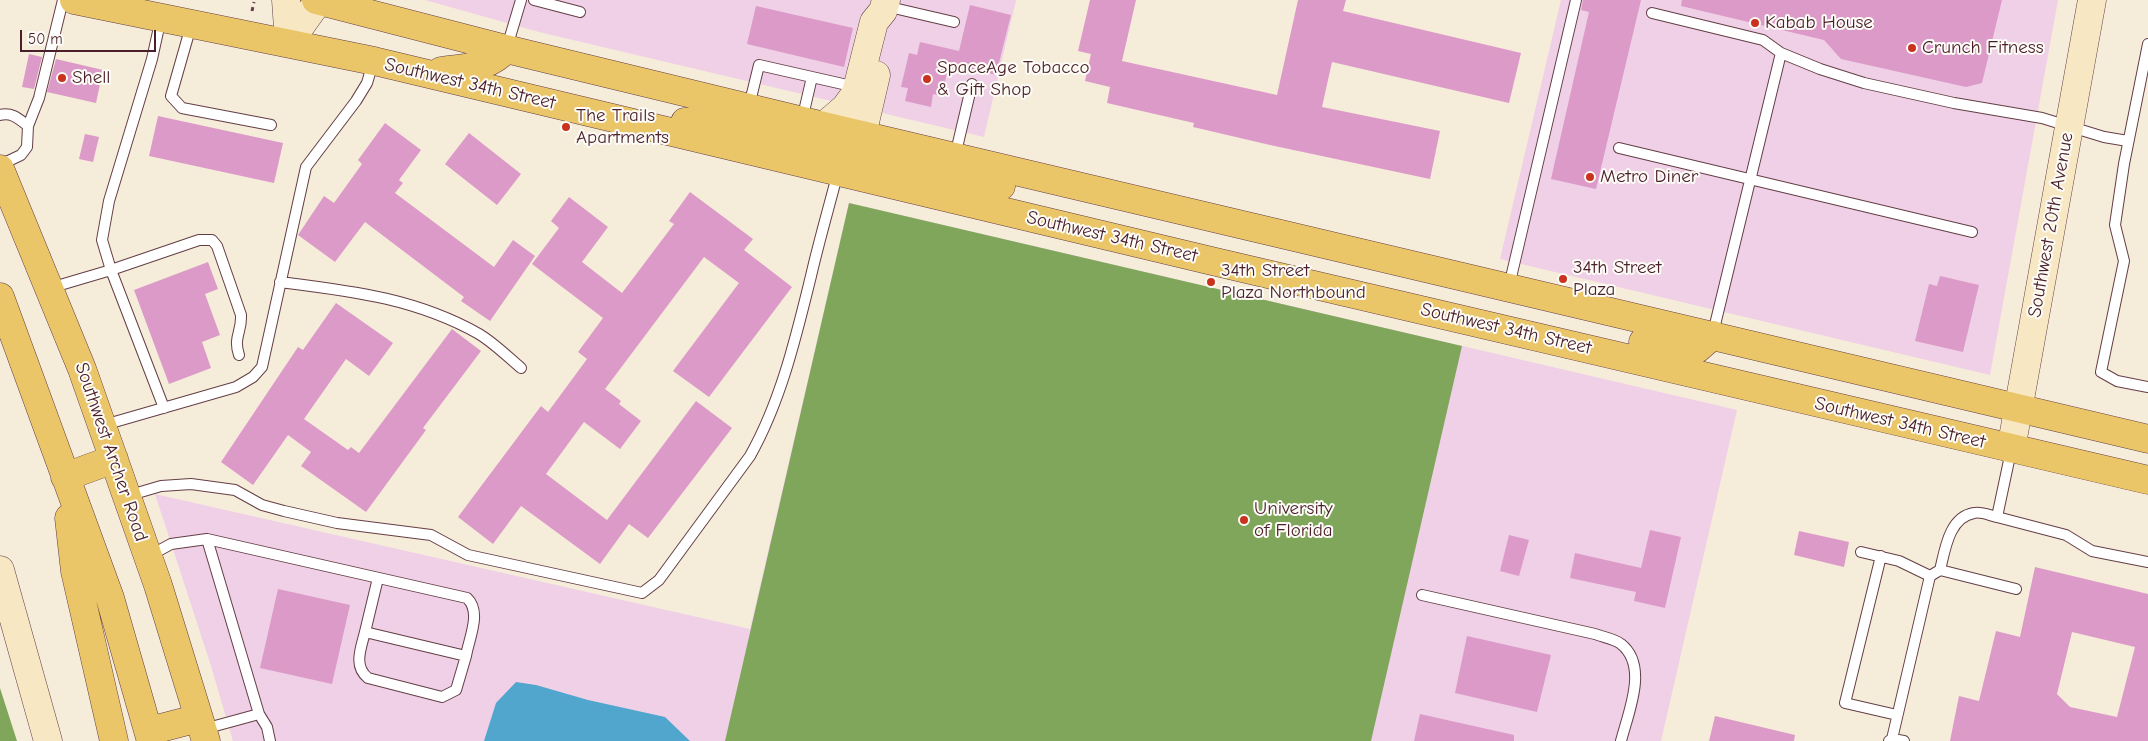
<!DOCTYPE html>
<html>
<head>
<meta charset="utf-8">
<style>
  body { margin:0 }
  #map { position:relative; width:2148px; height:741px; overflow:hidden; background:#f6ecda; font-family:"Comic Neue",sans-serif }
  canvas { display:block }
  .scale { position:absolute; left:20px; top:30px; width:136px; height:22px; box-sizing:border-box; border:2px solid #4a1f2b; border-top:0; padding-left:6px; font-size:15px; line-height:18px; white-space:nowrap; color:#4a1f2b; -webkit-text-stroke:4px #fdfcf7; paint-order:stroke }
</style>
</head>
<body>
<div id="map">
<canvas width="2148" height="741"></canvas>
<div class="scale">50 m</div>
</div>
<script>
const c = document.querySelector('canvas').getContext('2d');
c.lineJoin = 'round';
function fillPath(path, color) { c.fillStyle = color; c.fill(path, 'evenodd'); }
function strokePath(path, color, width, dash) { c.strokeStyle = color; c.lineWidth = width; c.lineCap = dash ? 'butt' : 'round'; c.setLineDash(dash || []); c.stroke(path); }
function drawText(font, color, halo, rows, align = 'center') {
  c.font = font + ' "Comic Neue",sans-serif'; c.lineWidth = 4; c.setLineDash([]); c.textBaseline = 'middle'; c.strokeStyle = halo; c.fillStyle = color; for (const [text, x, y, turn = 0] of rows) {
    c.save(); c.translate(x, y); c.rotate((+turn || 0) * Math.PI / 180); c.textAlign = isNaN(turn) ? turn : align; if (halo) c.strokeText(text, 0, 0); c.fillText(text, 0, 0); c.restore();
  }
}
fillPath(new Path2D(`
  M425,0H1016L984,137L539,32Z
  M1561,0H2058L1990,375L1500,259Z
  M849,203L1737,410L1661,741H233L211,666L155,494L750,629Z`), '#efd0e7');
fillPath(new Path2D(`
  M849,203L1462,346L1371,741H725Z
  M0,688L17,741H0Z`), '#80a65c');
fillPath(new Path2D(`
  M516,682L536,685L588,700L665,717L690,741H484L496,703Z`), '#51a6cd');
fillPath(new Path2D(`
  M1090,0H1136L1122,61L1277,95L1298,0H1346L1343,11L1521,53L1509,103L1332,62L1322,107L1440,131L1430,179L1270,145L1193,127L1194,123L1107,103L1110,87L1085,81L1091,54L1078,51Z
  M1583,0H1641L1596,189L1551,179L1589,12L1581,10Z
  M1682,0H2002L1982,83L1966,87L1841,59L1824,40L1681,6Z
  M970,5L1011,15L996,75L949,63L942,96L933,94L931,107L905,101L908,88L901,87L909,53L917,55L920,42L959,51Z
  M756,6L853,28L844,67L747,44Z
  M29,54L42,57L34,89L22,87Z
  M56,59L103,70L96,103L47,92Z
  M158,116L283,143L274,183L149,156Z
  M385,123L421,150L399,180L403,183L395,193L494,267L513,240L535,256L490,321L461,301L464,297L365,222L335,262L298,235L324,196L334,203L362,164L358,160Z
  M469,133L521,174L497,205L445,164Z
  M85,134L99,137L93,162L79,159Z
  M690,192L753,239L744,250L792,287L709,397L673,371L739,283L704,257L605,389L621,401L619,404L641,421L620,449L584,422L546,474L607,520L696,401L732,428L648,538L629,524L600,564L521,506L493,544L458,517L541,406L548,412L587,359L578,352L603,318L532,264L559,228L551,221L569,197L608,227L582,262L622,293L674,224L669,221Z
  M208,262L218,289L205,294L220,335L202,342L211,368L169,384L134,290Z
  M1940,276L1979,285L1963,352L1915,341L1929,284L1937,286Z
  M336,303L393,343L369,376L346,359L304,419L348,450L351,447L359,453L452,329L481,351L423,428L426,430L366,512L301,466L311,452L288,435L253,485L221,462L298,347L303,350Z
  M1650,530L1681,537L1665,608L1634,601L1636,592L1570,578L1575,553L1641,568Z
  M1799,531L1849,542L1844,567L1794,555Z
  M1509,535L1529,540L1519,576L1500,571Z
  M2035,567L2148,594V741H1950L1959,696L1979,701L1996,631L2020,637ZM2072,632L2135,647L2117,717L2070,707L2057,694Z
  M278,589L350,605L332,684L260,668Z
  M1467,636L1551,655L1537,712L1455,693Z
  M1420,714L1514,735V741H1414Z
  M1715,716L1795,735L1794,741H1709Z`), '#dc9ac8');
const lane = new Path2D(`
  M534,0L580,12
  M885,6L954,22
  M1652,13L1763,40L1781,53L1820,69L1864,83L1954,103L2042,118L2104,137L2128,141
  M191,26L171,96L182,108L271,125
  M2148,44L2124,164L2115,225L2124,261L2101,372L2117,381L2148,387
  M507,47L521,0
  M749,106L759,65L856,87
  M0,115C12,112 19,119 28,126
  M802,120L812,77
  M1619,148L1972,232
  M955,156L972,84
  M0,165L21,155L27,147L28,126L39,98L63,0
  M280,282C351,291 415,298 479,334C494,343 508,357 521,368
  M1509,286L1576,0
  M50,288L111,270L102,240L109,201L152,59L161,18
  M1713,333L1781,53
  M164,408L111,270L199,240H212L217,246L241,315C242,332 233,337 239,355
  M104,425L236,387L253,377L262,367L306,167L356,101L367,83L373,63
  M2011,451L1997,517L2066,535L2092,551L2148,562
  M127,496L161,486L191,484L235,490L262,505L284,511L337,523L431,535L468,555L642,593L659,580L750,456C781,401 796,337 811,276C819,241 829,207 838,172
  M207,539L259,714
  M1861,552L1899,561L1930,576L1940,570C1945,550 1949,517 1974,513C1981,511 1991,516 1997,517
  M149,556L171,544L207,539L467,598C482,612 469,638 466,656L365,632L378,578
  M1881,556L1845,703L1897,715
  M1940,570L2016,589
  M1422,595L1595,634C1603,637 1615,639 1621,644C1649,666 1628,713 1621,741
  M365,632C361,648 353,666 368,678L442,697L456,690L466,656
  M204,729L259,714L267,727L270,741
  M1892,739L1904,741
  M1889,741L1892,739L1930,576`);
const secondary = new Path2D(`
  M286,0L289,42
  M289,42L319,0
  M824,126L845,108L856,93L874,22L883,11L886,0
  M862,135L876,75
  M2011,449L2092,0
  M0,570L48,741`);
const primary = new Path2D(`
  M74,0L374,61L1216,262L2148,480
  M316,0L506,49L824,126L2148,439
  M441,71C467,67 488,69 506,49
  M685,122L705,120L829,147L849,142L862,135
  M0,169L82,369L158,585L206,741
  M845,169L870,161L894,163L1001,186
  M0,297L110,598L151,741
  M1643,342L1689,351L1697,349L1713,335
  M65,477L114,459
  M69,518L75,571L114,741
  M149,731L199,718`);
strokePath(lane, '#643e45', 12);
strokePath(secondary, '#643e45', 29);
strokePath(primary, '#643e45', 29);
strokePath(new Path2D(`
  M252,11L254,2`), '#643e45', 3, [4, 4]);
strokePath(lane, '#fff', 10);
strokePath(secondary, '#f7e8c3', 28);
strokePath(primary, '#ebc669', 28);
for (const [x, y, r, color] of [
  [1755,23,5,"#c8321e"],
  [1912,48,5,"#c8321e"],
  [62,78,5,"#c8321e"],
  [927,79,5,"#c8321e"],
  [566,127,5,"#c8321e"],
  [1590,177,5,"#c8321e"],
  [1563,279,5,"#c8321e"],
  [1211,282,5,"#c8321e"],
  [1244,520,5,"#c8321e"]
]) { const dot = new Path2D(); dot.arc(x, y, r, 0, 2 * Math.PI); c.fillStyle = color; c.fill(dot); strokePath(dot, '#fdfcf7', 2); }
drawText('19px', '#4a1f2b', '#fdfcf7', [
  ["Kabab House",1765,23],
  ["Crunch Fitness",1922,48],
  ["SpaceAge Tobacco",937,68],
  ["& Gift Shop",937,90],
  ["Shell",72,78],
  ["The Trails",576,116],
  ["Apartments",576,138],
  ["Metro Diner",1600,177],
  ["34th Street",1573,268],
  ["Plaza",1573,290],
  ["34th Street",1221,271],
  ["Plaza Northbound",1221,293],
  ["University",1254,509],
  ["of Florida",1254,531]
], 'left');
drawText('19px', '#4a1f2b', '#fdfcf7', [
  ["Southwest 34th Street",470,84,13],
  ["Southwest 20th Avenue",2051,225,-80],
  ["Southwest 34th Street",1112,237,13],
  ["Southwest 34th Street",1506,329,13],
  ["Southwest 34th Street",1900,423,13],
  ["Southwest Archer Road",111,452,71]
]);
</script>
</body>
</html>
